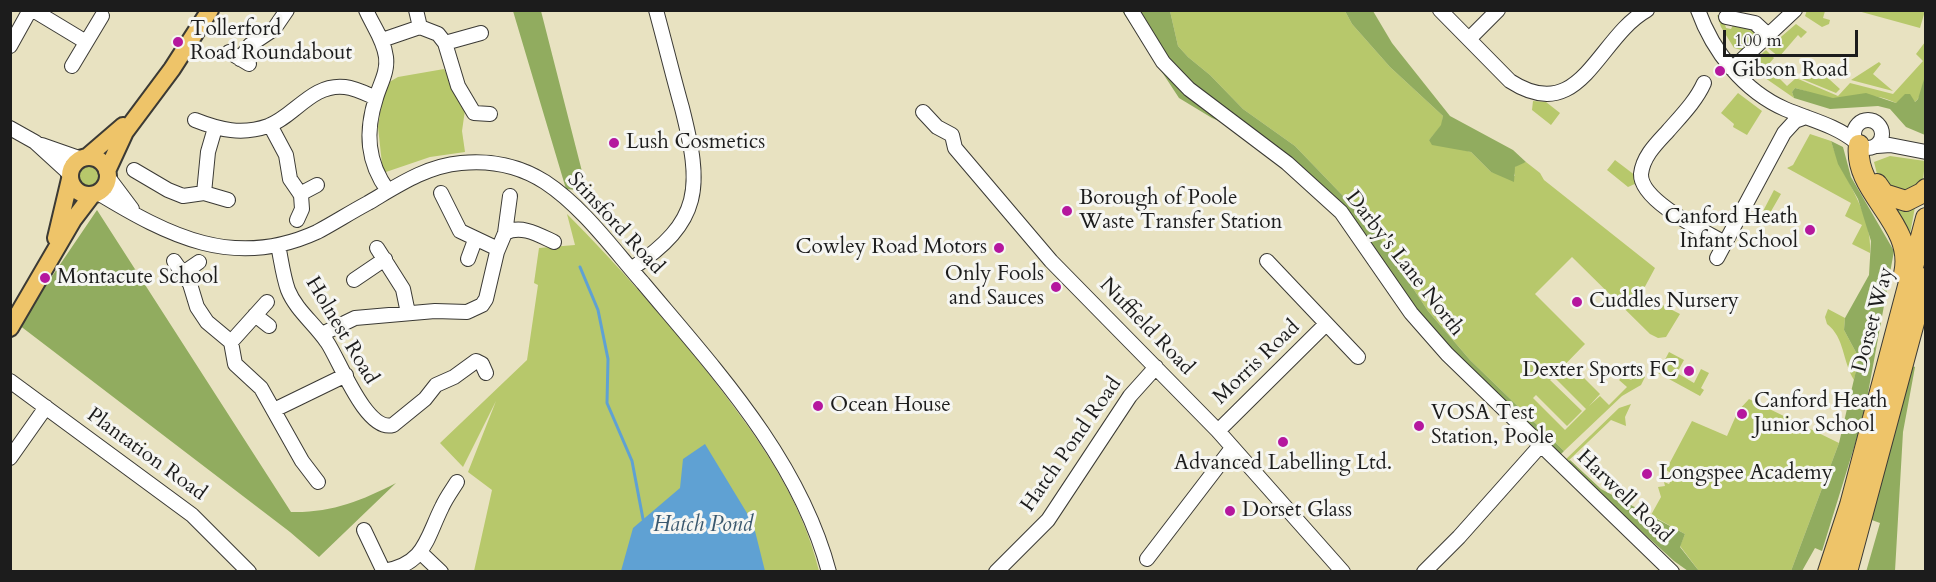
<!DOCTYPE html>
<html>
<head>
<meta charset="utf-8">
<style>
  body { margin:0 }
  #map { position:relative; width:1936px; height:582px; overflow:hidden; background:#e8e2c1; font-family:Cardo,serif }
  canvas { display:block }
  .frame { position:absolute; inset:0; border:12px solid #1c1c1c; pointer-events:none }
  .scale { position:absolute; left:1723px; top:30px; width:135px; height:27px; box-sizing:border-box; border:3px solid #1c1c1c; border-top:0; padding-left:8px; font-size:18px; line-height:21px; white-space:nowrap; color:#1c1c1c; -webkit-text-stroke:4px #f6f6f2; paint-order:stroke }
</style>
</head>
<body>
<div id="map">
<canvas width="1936" height="582"></canvas>
<div class="frame"></div>
<div class="scale">100 m</div>
</div>
<script>
const c = document.querySelector('canvas').getContext('2d');
c.lineJoin = 'round';
function fillPath(path, color) { c.fillStyle = color; c.fill(path, 'evenodd'); }
function strokePath(path, color, width, dash) { c.strokeStyle = color; c.lineWidth = width; c.lineCap = dash ? 'butt' : 'round'; c.setLineDash(dash || []); c.stroke(path); }
function drawText(font, color, halo, rows, align = 'center') {
  c.font = font + ' Cardo,serif'; c.lineWidth = 6; c.setLineDash([]); c.textBaseline = 'middle'; c.strokeStyle = halo; c.fillStyle = color; for (const [text, x, y, turn = 0] of rows) {
    c.save(); c.translate(x, y); c.rotate((+turn || 0) * Math.PI / 180); c.textAlign = isNaN(turn) ? turn : align; if (halo) c.strokeText(text, 0, 0); c.fillText(text, 0, 0); c.restore();
  }
}
fillPath(new Path2D(`
  M1807,10L1825,11L1823,18L1830,20L1829,24L1822,27L1805,16Z
  M1170,11H1345L1352,24L1390,67L1443,116L1442,125L1429,140L1471,152L1491,172L1515,176L1513,170L1517,164L1526,162L1540,173L1544,180L1655,268L1641,294L1680,314L1666,337L1658,338L1650,334L1572,257L1535,294L1585,344L1550,380L1582,411L1567,426L1536,395L1533,398L1565,430L1586,409L1554,377L1569,363L1600,394L1589,406L1600,396L1609,405L1627,387L1619,380L1623,376L1631,380L1640,372L1645,377L1641,385L1622,396L1564,451L1470,360L1428,311L1372,226L1295,146L1243,109L1210,75L1188,57L1178,46Z
  M1858,11H1925L1920,28Z
  M1717,15L1723,16L1726,28L1731,29L1733,25L1754,29L1759,34L1745,51L1734,48L1721,27Z
  M1796,24L1807,32L1801,38L1798,35L1779,57L1768,48Z
  M1925,42C1925,60 1929,89 1915,102L1911,99L1896,103C1872,91 1857,99 1833,98C1821,98 1807,91 1795,88L1792,92L1794,98L1755,71L1756,59L1766,50L1774,58L1767,66L1787,86L1796,78L1838,96L1850,83L1893,94L1923,61L1916,54Z
  M1879,62L1881,64L1873,74L1893,91L1851,80Z
  M444,69L465,110L462,131L465,152L430,157L383,173L378,127L384,85L398,77Z
  M1810,70L1817,73L1819,70L1840,89L1836,93L1802,79Z
  M1738,93L1762,111L1747,135L1733,127L1734,124L1721,113Z
  M1533,101L1546,102L1560,113L1551,125L1532,110Z
  M1810,134L1831,141C1842,178 1873,213 1870,253L1852,244L1862,225L1845,216L1851,203L1787,168L1793,165Z
  M1890,156L1925,161L1923,181L1903,195L1878,178L1874,162Z
  M1615,160L1636,176L1637,183L1628,187L1607,170Z
  M77 177a12 12 0 1 1 24 0a12 12 0 1 1-24 0Z
  M1774,190L1781,194L1770,213L1771,223L1760,217Z
  M1892,204L1915,207L1910,234Z
  M567,214C618,265 664,318 709,374C756,435 801,496 819,571H474L492,490L468,472L496,401L463,467L440,443L527,360L538,285L534,283L539,248L575,245Z
  M1828,309L1845,318L1844,330L1859,358L1854,380C1842,360 1845,338 1827,324L1825,317Z
  M1669,352L1684,360L1677,373L1694,383L1701,369L1709,373L1701,388L1704,390L1700,396L1658,373Z
  M1749,399L1839,443L1791,571H1699L1680,546L1685,534L1651,515L1661,497L1658,487L1665,486L1664,482L1669,484L1674,475L1666,470L1692,421L1727,436L1738,411Z
  M1631,404L1625,417L1626,426L1611,420L1566,463L1563,462L1619,408Z`), '#b7c86b');
fillPath(new Path2D(`
  M513,11H541L587,191L566,189Z
  M1122,11H1170L1178,46L1188,57L1210,75L1243,109L1295,146L1372,226L1428,311L1470,360L1564,451L1555,460L1470,378L1353,228L1249,134L1212,118L1179,98Z
  M1345,11H1373L1392,43L1450,116L1513,150L1526,162L1515,167L1514,182L1491,172L1471,152L1432,145L1429,140L1441,125L1443,116L1390,67L1352,24Z
  M1925,76V135L1906,127L1890,109L1878,106L1830,109L1794,98L1792,92L1795,88L1833,98L1866,93L1896,103L1905,94H1910L1915,102L1918,99Z
  M1831,141L1843,147L1851,177L1894,251L1864,415L1822,551L1815,548L1802,571H1791L1839,443L1859,358L1844,330L1845,318L1869,275L1871,241L1858,199L1838,164Z
  M97,210L291,512C331,513 361,501 396,483L319,557L290,532L19,325Z
  M1910,365L1915,367L1903,432L1895,571L1866,572L1880,523L1869,519Z
  M1570,460L1601,489L1685,534L1680,547L1699,571H1688L1674,561L1566,463Z`), '#91ac5f');
fillPath(new Path2D(`
  M705,444L753,523L765,571H621L633,528L680,488L683,459Z`), '#5fa1d3');
strokePath(new Path2D(`
  M580,267L598,310L608,359L607,403L632,461L643,519`), '#5fa1d3', 3);
const minor = new Path2D(`
  M33,10L86,42
  M366,10C373,26 384,40 386,57C388,72 380,84 376,98C365,132 367,162 388,191
  M416,10L420,27
  M1131,10L1163,62L1189,89L1287,163L1341,212L1411,313L1447,354L1672,572
  M1440,10L1510,81C1581,127 1597,38 1647,10
  M1698,10C1713,52 1744,91 1785,109C1811,120 1835,125 1856,142
  M1726,17L1755,23L1768,35
  M1469,39L1498,10
  M382,40L420,27L438,34L445,43L458,86L474,113L490,114
  M445,43L481,33
  M10,46L30,10
  M229,52L249,64
  M240,59L250,45L274,29L287,10
  M72,66L102,16
  M1732,69L1795,10
  M1704,83C1696,101 1681,116 1668,131C1657,143 1643,156 1641,174C1640,201 1704,231 1725,243
  M923,112L937,127L952,135L955,148L1051,261L1218,431L1343,572
  M1854 134a14 14 0 1 1 28 0a14 14 0 1 1-28 0Z
  M195,120C220,130 242,135 268,126C294,117 312,83 345,87C355,88 367,94 376,98
  M270,125L286,155L290,179L301,195L302,209L297,220
  M10,128L35,142L70,174
  M42,145L82,159
  M1877,146L1890,145L1926,152
  M134,170L168,190L183,196L204,193L228,200
  M108,177L132,209
  M98,193C169,236 234,270 317,232C334,223 351,212 368,203C397,186 426,166 461,163C490,160 520,166 545,182C583,207 613,249 643,283C716,370 799,459 829,572
  M204,193L208,152L215,128
  M441,193L460,231L498,249
  M300,194L317,185
  M505,233C521,224 539,235 554,242
  M278,245C281,259 283,276 288,290C296,310 315,324 327,342C339,359 366,433 393,425L425,399L436,385L454,377L476,361L482,364L486,373
  M377,248L403,289L408,313
  M1717,258L1784,133L1795,121L1806,117
  M468,259L475,240
  M174,261L190,284L197,307L207,322L231,342L235,364L261,388L302,461L318,482
  M1267,261L1358,357
  M631,269C703,221 702,187 682,108C673,76 665,43 656,10
  M183,273L199,262
  M354,280L385,259
  M255,315L269,326
  M322,334L355,318L435,311L467,312L482,305L486,299L497,252L505,233L510,196
  M231,342L267,302
  M10,381L192,515L249,572
  M274,410L346,375
  M1218,431L1325,325
  M10,458L46,407
  M364,530L384,572
  M421,553L441,572
  M1147,559L1232,448
  M384,571C425,564 426,539 442,507C446,498 452,490 457,482
  M996,572L1048,520L1130,396L1156,367
  M1424,572L1459,537L1540,446`);
const major = new Path2D(`
  M87,157L123,126
  M70 176a19 19 0 1 1 38 0a19 19 0 1 1-38 0Z
  M107,171L125,132L172,69L210,10
  M56,238L70,179
  M10,328L73,220L92,195`);
const highway = new Path2D(`
  M1859,145C1853,193 1916,223 1904,274
  M1877,184L1884,194L1906,201L1922,193L1926,189
  M1828,572L1850,505L1926,218
  M1847,572L1926,278`);
strokePath(minor, '#3b3a35', 16);
strokePath(major, '#3b3a35', 20);
strokePath(highway, '#3b3a35', 22);
strokePath(minor, '#fff', 14);
strokePath(major, '#eec469', 16);
strokePath(highway, '#eec469', 20);
for (const [x, y, r, color] of [
  [178,42,6,"#b5179e"],
  [1720,71,6,"#b5179e"],
  [614,143,6,"#b5179e"],
  [1067,211,6,"#b5179e"],
  [1810,230,6,"#b5179e"],
  [999,248,6,"#b5179e"],
  [45,278,6,"#b5179e"],
  [1056,287,6,"#b5179e"],
  [1577,302,6,"#b5179e"],
  [1689,371,6,"#b5179e"],
  [818,406,6,"#b5179e"],
  [1742,414,6,"#b5179e"],
  [1419,426,6,"#b5179e"],
  [1283,442,6,"#b5179e"],
  [1647,474,6,"#b5179e"],
  [1230,511,6,"#b5179e"]
]) { const dot = new Path2D(); dot.arc(x, y, r, 0, 2 * Math.PI); c.fillStyle = color; c.fill(dot); strokePath(dot, '#f6f6f2', 2); }
drawText('21px', '#1c1c1c', '#f6f6f2', [
  ["Tollerford",190,30],
  ["Road Roundabout",190,54],
  ["Gibson Road",1732,71],
  ["Lush Cosmetics",626,143],
  ["Borough of Poole",1079,199],
  ["Waste Transfer Station",1079,223],
  ["Canford Heath",1798,218,"right"],
  ["Infant School",1798,242,"right"],
  ["Cowley Road Motors",987,248,"right"],
  ["Only Fools",1044,275,"right"],
  ["and Sauces",1044,299,"right"],
  ["Montacute School",57,278],
  ["Cuddles Nursery",1589,302],
  ["Dexter Sports FC",1677,371,"right"],
  ["Canford Heath",1754,402],
  ["Junior School",1754,426],
  ["Ocean House",830,406],
  ["VOSA Test",1431,414],
  ["Station, Poole",1431,438],
  ["Advanced Labelling Ltd.",1283,464,"center"],
  ["Longspee Academy",1659,474],
  ["Dorset Glass",1242,511]
], 'left');
drawText('21px', '#1c1c1c', '#f6f6f2', [
  ["Stinsford Road",615,224,47],
  ["Darby's Lane North",1404,264,52],
  ["Dorset Way",1874,320,-75],
  ["Nuffield Road",1146,327,46],
  ["Holnest Road",341,331,59],
  ["Morris Road",1257,363,-44],
  ["Hatch Pond Road",1072,445,-55],
  ["Plantation Road",146,455,36],
  ["Harwell Road",1624,497,44]
]);
drawText('italic 22px', '#3a586e', '#f6f6f2', [
  ["Hatch Pond",703,526]
]);
</script>
</body>
</html>
